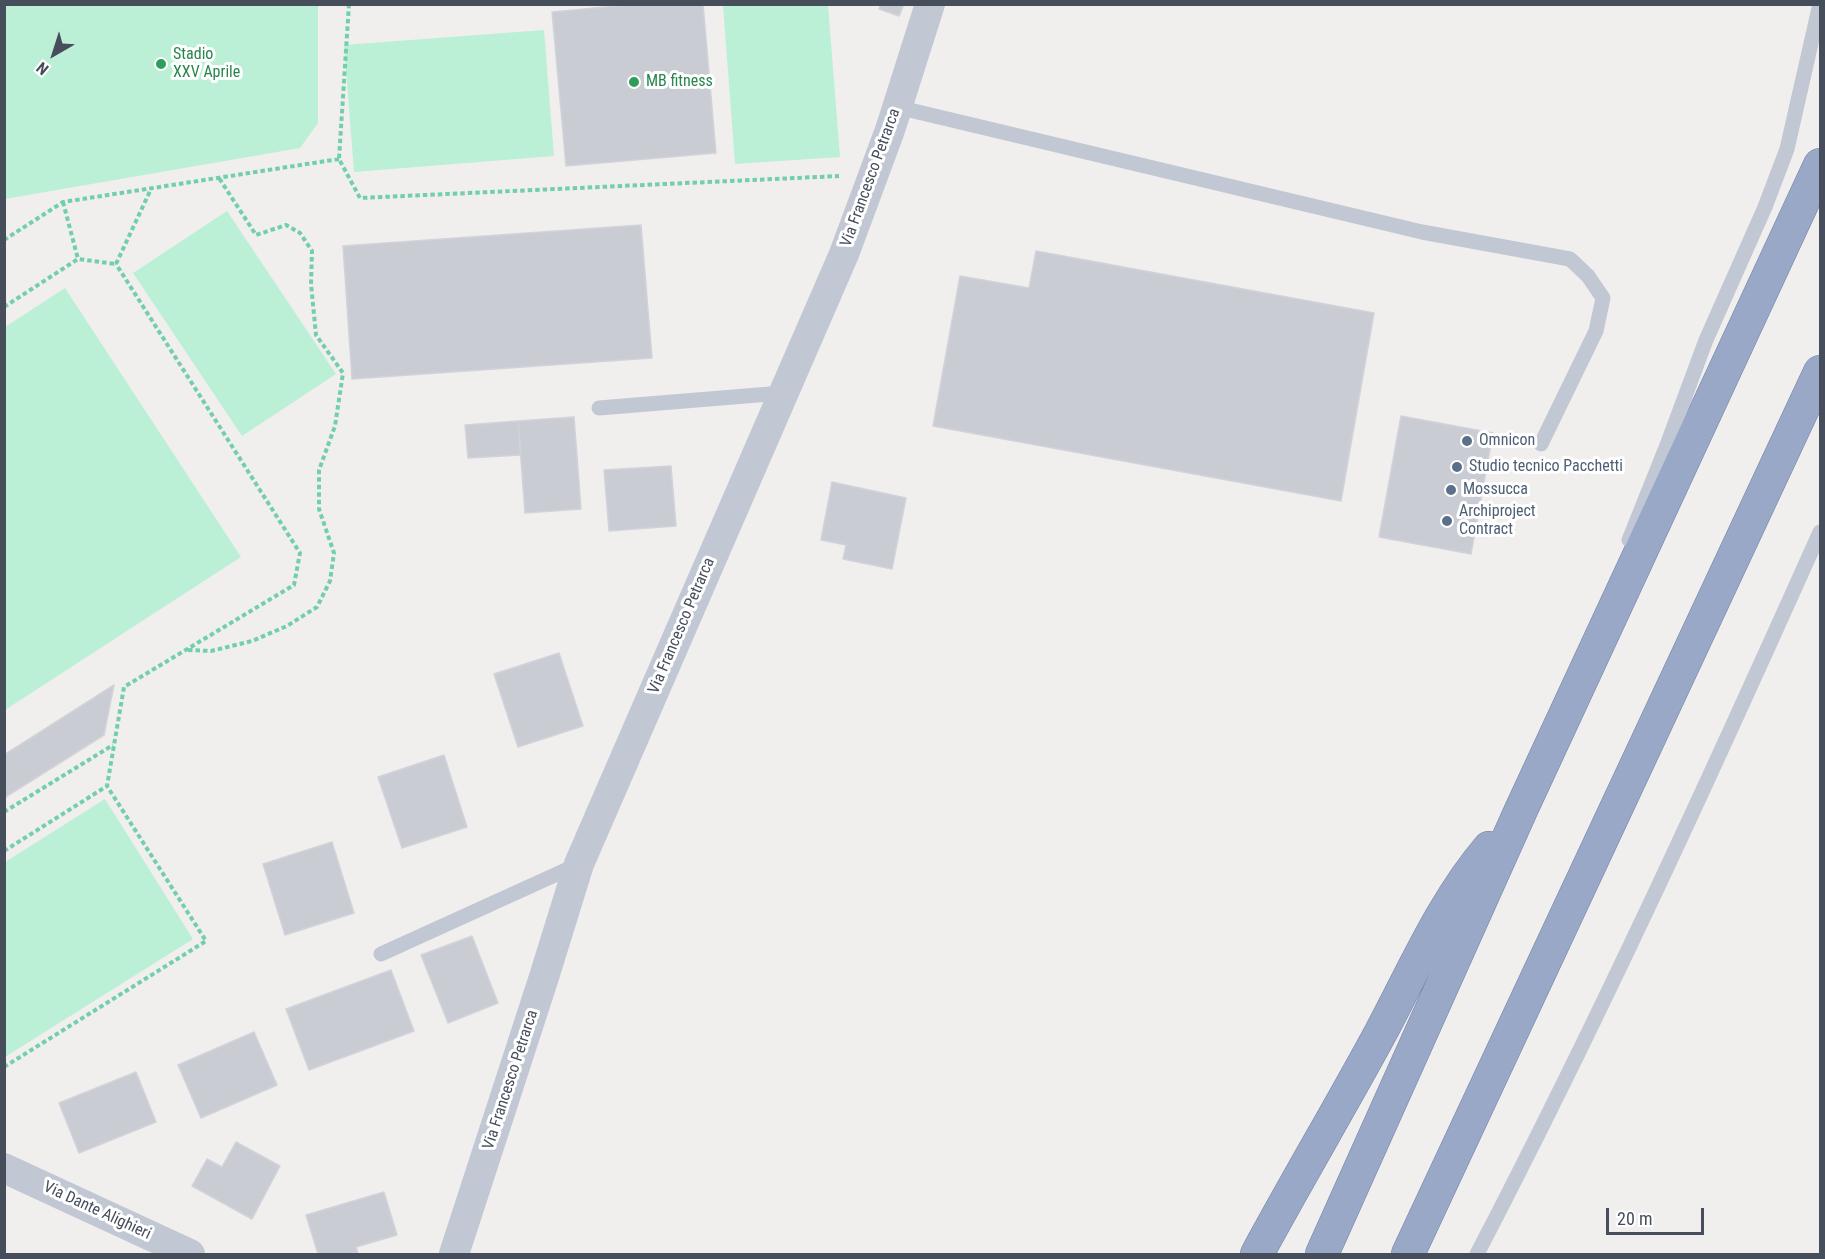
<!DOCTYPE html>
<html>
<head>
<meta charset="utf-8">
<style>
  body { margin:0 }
  #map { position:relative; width:1825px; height:1259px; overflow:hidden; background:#f1eeee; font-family:"Roboto Condensed",sans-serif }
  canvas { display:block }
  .frame { position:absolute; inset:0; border:6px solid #464e5c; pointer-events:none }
  .north { position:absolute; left:24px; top:24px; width:60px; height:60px; -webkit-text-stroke:4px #fff; paint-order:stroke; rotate:219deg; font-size:16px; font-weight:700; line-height:24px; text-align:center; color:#464e5c }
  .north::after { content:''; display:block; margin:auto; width:21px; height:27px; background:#464e5c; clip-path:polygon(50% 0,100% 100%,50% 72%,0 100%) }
  .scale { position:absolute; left:1606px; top:1208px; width:98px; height:27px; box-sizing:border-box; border:3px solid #464e5c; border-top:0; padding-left:8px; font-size:18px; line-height:21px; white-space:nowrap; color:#464e5c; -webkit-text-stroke:4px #fff; paint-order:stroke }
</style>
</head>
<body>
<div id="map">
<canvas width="1825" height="1259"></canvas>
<div class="frame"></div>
<div class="north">N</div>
<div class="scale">20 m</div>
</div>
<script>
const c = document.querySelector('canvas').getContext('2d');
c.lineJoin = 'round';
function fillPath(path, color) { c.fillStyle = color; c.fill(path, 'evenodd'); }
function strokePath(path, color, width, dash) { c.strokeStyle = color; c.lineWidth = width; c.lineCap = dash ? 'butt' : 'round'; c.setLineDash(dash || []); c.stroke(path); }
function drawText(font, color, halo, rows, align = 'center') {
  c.font = font + ' "Roboto Condensed",sans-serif'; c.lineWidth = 6; c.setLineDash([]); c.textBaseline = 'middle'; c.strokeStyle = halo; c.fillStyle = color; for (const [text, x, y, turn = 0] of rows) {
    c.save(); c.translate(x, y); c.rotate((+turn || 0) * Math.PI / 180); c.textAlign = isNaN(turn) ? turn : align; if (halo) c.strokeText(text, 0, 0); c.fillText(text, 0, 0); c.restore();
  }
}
fillPath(new Path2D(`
  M5,4L318,5V123L300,148L5,199Z
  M723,5H828L840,157L735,164Z
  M544,30L554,156L354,172L344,45Z
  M227,211L336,374L242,436L133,273Z
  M65,288L241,557L5,710V327Z
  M105,799L193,939L5,1057V862Z`), '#bbf0d7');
const building = new Path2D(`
  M637,4H703L716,153L566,166L552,12Z
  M881,4H904L899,16L879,9Z
  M641,225L652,358L352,379L343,246Z
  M1036,251L1374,313L1341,501L933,426L960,276L1029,288Z
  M1401,416L1493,433L1471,554L1379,537Z
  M574,417L581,509L525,513L518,421Z
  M518,421L521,455L468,458L465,425Z
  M671,466L676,526L609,531L604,470Z
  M832,482L906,498L892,569L843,559L846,545L821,540Z
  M559,653L583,726L518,747L494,674Z
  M114,685L104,735L4,798V755Z
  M444,755L467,827L402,848L378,777Z
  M332,842L354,913L285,935L263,864Z
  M472,936L498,1003L448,1023L421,955Z
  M391,970L414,1031L309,1070L286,1009Z
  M254,1032L277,1085L201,1118L178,1065Z
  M136,1072L156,1122L79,1153L59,1103Z
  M236,1142L280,1166L252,1219L192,1186L207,1159L222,1167Z
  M384,1192L397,1235L356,1247L358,1254H318L306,1215Z`);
fillPath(building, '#caccd4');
strokePath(building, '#d2d3da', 1.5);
const trunk = new Path2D(`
  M1257,1254C1297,1180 1341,1106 1381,1032C1414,970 1443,902 1489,848
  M1322,1254L1521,810L1820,165
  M1408,1254L1820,372`);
strokePath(trunk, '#7083aa', 34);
strokePath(new Path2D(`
  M349,4L339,159L360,198L839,176
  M63,202L78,259
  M4,240L63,202L339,159
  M116,264L151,189
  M4,307L78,259L116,264
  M188,650L211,651L252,641L287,626L317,607L330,581L334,553L319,509V470L335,426L343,373L316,335L311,284L312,251L300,233L286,225L256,235L219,178
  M4,812L113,745
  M4,851L107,786L124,687L294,585L300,553L116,264
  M4,1067L206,941L107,786`), '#72cfae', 4, [4.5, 3]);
strokePath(new Path2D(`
  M897,107L1422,232L1570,259L1588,276L1603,298L1596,331L1541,444
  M599,408L782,393
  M1629,540L1667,445L1706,340L1765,207L1787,149L1820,4
  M381,954L579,864
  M1477,1254C1600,1018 1711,775 1820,532`), '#c1c8d4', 15);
strokePath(new Path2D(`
  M4,1168L190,1254
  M454,1254L544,977L579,864L844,254L890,130L930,4`), '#c1c8d4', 30);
strokePath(trunk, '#98a8c6', 33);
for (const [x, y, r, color] of [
  [161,64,6,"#2e9e5b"],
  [634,82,6,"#2e9e5b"],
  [1467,441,6,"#5c6f8a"],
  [1457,467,6,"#5c6f8a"],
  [1451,490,6,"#5c6f8a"],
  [1447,521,6,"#5c6f8a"]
]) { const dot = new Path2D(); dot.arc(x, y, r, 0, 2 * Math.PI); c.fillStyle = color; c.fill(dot); strokePath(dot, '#fff', 2); }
drawText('16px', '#27864d', '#fff', [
  ["Stadio",173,55],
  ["XXV Aprile",173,73],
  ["MB fitness",646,82]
], 'left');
drawText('16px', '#464e5c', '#fff', [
  ["Via Francesco Petrarca",871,178,-70],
  ["Via Francesco Petrarca",682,626,-67],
  ["Via Francesco Petrarca",511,1080,-72],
  ["Via Dante Alighieri",97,1211,25]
]);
drawText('16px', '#4e5e75', '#fff', [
  ["Omnicon",1479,441],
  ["Studio tecnico Pacchetti",1469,467],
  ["Mossucca",1463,490],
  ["Archiproject",1459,512],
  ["Contract",1459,530]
], 'left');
</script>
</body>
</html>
